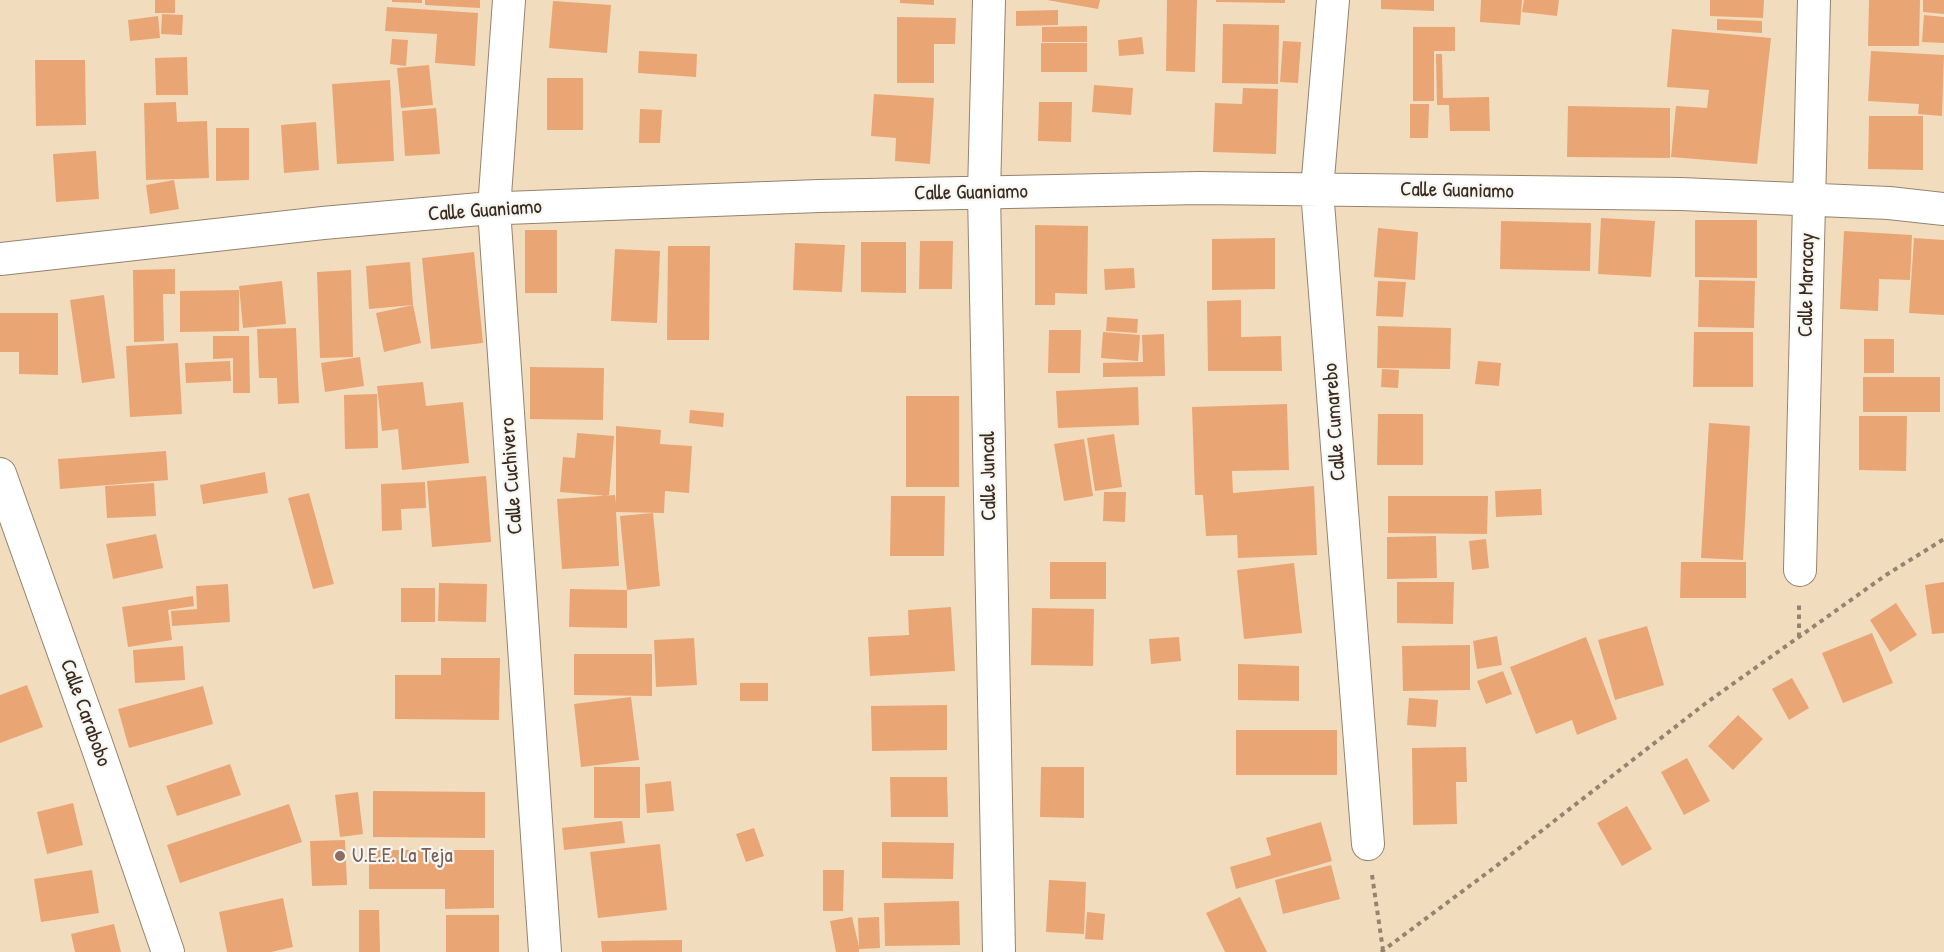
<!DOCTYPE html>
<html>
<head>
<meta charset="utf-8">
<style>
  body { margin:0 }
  canvas { display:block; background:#f2dcbe }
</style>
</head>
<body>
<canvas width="1944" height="952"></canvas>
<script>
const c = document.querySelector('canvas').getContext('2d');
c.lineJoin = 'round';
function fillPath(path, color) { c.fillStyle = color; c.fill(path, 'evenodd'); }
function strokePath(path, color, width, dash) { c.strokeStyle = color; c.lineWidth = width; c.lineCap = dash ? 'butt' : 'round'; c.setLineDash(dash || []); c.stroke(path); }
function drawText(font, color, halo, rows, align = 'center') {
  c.font = font + ' "Patrick Hand",sans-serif'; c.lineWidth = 4.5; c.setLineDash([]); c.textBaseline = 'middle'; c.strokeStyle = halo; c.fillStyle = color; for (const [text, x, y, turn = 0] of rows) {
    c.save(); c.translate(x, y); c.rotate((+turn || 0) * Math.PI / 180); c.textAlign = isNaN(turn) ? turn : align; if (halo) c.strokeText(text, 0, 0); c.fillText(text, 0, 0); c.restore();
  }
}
fillPath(new Path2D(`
  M155,0H175V13H155Z
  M392,0H422V3L392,2Z
  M425,0H480V8L425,5Z
  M900,0H934V5L900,3Z
  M1047,0H1100L1098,9Z
  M1167,0H1197L1195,72L1166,71Z
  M1216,0H1285V3L1216,2Z
  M1381,0H1434V11L1381,9Z
  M1481,0H1522L1520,25L1480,22Z
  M1524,0H1559L1557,16L1522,12Z
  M1710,0H1764L1763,18L1710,16Z
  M1869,0H1920L1919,46H1868Z
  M1923,0H1944V14L1923,12Z
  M553,1L611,5L607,53L549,48Z
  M387,7L478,13L475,66L435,63L437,34L385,31Z
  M1058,10V25L1016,26V11Z
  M162,14L183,15L182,35L161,34Z
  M1924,15L1944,17V43L1922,42Z
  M158,16L160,38L130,41L128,20Z
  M897,17L956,18L955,44H934V83H897Z
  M1717,19L1762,21V33L1717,30Z
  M1223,24L1279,25L1278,84L1222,83Z
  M1087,26V42H1042V27Z
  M1413,27H1455V51H1434V101H1413Z
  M1672,29L1771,38L1757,164L1671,157L1676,106L1707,108L1709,90L1667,87Z
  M1142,37L1144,54L1119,56L1118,40Z
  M392,39L408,40L406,66L390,64Z
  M1283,41L1301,42L1298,83L1280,82Z
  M1041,43H1087V72H1041Z
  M639,51L697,54L696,77L638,73Z
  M1871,51L1944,55L1942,116L1918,114L1919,104L1868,101Z
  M1436,54H1442L1443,98L1489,97L1490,131H1450L1449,105H1437Z
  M187,57L188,95H156L155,58Z
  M35,60H85L86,125L36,126Z
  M429,65L433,105L401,108L397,68Z
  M547,78H583V130H547Z
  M390,80L394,161L337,164L332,84Z
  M1094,85L1133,88L1131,115L1092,112Z
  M1243,88L1278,89L1276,154L1213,152L1215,103L1242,104Z
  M874,94L934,98L930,164L895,161L896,138L871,136Z
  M176,102L177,122L207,121L209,178L146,180L144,103Z
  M1039,102H1072L1071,142L1038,141Z
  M1410,104H1429L1428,138H1410Z
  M1568,106L1670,108V158L1567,157Z
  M436,108L440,154L405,156L402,111Z
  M640,109L662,110L660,143H639Z
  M1869,116H1923V170L1868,169Z
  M316,122L319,170L284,173L281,125Z
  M216,128H249V180L216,181Z
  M96,151L99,199L56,202L53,154Z
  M174,180L179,209L150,214L146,185Z
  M1601,218L1655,221L1651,277L1598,274Z
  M1695,220H1757V278L1695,277Z
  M1501,221L1591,223L1590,271L1500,269Z
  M1035,225L1088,226L1087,294L1055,293V305H1035Z
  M1378,228L1418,232L1415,280L1374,277Z
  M525,230H557V293H525Z
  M1844,231L1912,235L1910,280L1879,279L1878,311L1840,309Z
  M1275,238V289L1212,290V239Z
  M1914,238L1944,240V315L1909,313Z
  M920,241H953L952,289H919Z
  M861,242H906V293L861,292Z
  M795,243L845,245L842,292L793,290Z
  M668,246H710L709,340H667Z
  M615,249L660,251L657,323L611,321Z
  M474,252L483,343L431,349L422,258Z
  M410,262L413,305L369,309L366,266Z
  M1134,268L1135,288L1105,290L1104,269Z
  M175,269V294H163L164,341L134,342L133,270Z
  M351,270L353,357L320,358L317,272Z
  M1699,280L1755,281L1754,328L1698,327Z
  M282,281L286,324L243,328L239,286Z
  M1378,281L1406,282L1403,317L1376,316Z
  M239,290V331L180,332V291Z
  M104,295L115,378L82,383L70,300Z
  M1241,300V337L1281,336L1282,371H1208L1207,301Z
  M413,305L421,343L384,352L376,313Z
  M0,313H58V375L19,374V352H0Z
  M1107,317L1138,319L1137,333L1106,331Z
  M1378,326L1451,328L1450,369L1377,368Z
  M296,328L299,403L278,404L277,378H259L257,329Z
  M1049,330H1081L1080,373H1048Z
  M1103,332L1140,335L1138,361L1101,358Z
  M1694,332H1753V387H1693Z
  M1164,334L1165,376L1103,377V363L1143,362L1142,335Z
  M213,336H249L250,393H233V358L213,359Z
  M1864,339H1894V373H1864Z
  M178,343L182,414L130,417L126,346Z
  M360,357L364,386L325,392L321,363Z
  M230,361L231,381L186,383L185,363Z
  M1478,361L1501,363L1499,386L1475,384Z
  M530,367L604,368L603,420L530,419Z
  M1382,369L1399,370L1398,388L1381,387Z
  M1863,377H1940V412H1863Z
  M423,382L426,406L463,402L469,463L402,470L398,429L382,431L377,386Z
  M1138,387L1139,425L1058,428L1056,391Z
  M377,394L378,448L345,449L344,395Z
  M906,396H959V487H906Z
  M1287,404L1289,470L1232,471L1233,493L1314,486L1317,555L1238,558L1237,535L1206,536L1203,495H1195L1192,407Z
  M690,410L724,413L723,427L689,423Z
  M1378,414H1423V465H1377Z
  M1859,416H1907L1906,471L1859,470Z
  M1709,423L1750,426L1743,560L1701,558Z
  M616,426L661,430L660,444L692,446L689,493L665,491L664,513L616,512L619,566L562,569L557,499L615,495L616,504Z
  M577,433L614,436L609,496L560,492L563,457L575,458Z
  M1114,434L1122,487L1095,491L1087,438Z
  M1084,439L1093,496L1064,501L1054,444Z
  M166,451L168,480L60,489L58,459Z
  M265,472L268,493L203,504L200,485Z
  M486,476L491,542L432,547L427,481Z
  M425,482L426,508L401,509L402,530L382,531L381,484Z
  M154,483L156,516L107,518L105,486Z
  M1541,489L1542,515L1496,517L1495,491Z
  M1104,492H1126L1125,522L1103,521Z
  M309,493L334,584L313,589L288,498Z
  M891,496H945L944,556H890Z
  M1388,496H1488L1487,534L1388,533Z
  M653,513L660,586L627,590L620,516Z
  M156,534L163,568L113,579L106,544Z
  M1436,536L1437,578L1387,579V537Z
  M1486,539L1489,568L1472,570L1469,541Z
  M1050,562H1106V599H1050Z
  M1681,562H1746V598H1680Z
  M1294,563L1302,633L1244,639L1237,570Z
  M1397,582H1454L1453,624L1397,623Z
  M1944,582V633L1932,634L1925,585Z
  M439,583L487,584L486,622L438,621Z
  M228,584L230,622L172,626L171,611L197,609L196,586Z
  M401,588H435V622H401Z
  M570,589L627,590V628L569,627Z
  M193,596L194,606L168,610L172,640L128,647L122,607Z
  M1896,603L1917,635L1890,652L1870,620Z
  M951,607L955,671L870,676L868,637L909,635L908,610Z
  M1032,608L1094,609L1093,666L1031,665Z
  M1647,626L1664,685L1615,700L1598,640Z
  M1872,633L1893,683L1843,703L1822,653Z
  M1497,636L1502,665L1477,669L1473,641Z
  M1179,637L1181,661L1151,664L1149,639Z
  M1586,637L1617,719L1577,735L1572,720L1536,734L1510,667Z
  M694,638L697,685L656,687L654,640Z
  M1470,645V690L1403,691L1402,646Z
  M183,646L185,680L135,683L133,650Z
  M574,654H652V696L574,695Z
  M441,658H500L499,720L395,719V675H441Z
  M1238,664L1299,666V701L1238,700Z
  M1503,671L1512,694L1486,704L1477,681Z
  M1792,678L1809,708L1789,720L1772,689Z
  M740,683H768V701H740Z
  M27,685L43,727L0,743V695Z
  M203,686L213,724L129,748L118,709Z
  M631,697L639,760L581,767L574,704Z
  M1409,698L1438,700L1436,727L1407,725Z
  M947,705V750L872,751L871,706Z
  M1738,715L1763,739L1733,770L1708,746Z
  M1236,730H1337V775H1236Z
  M1466,747L1467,782H1456L1457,824L1413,825L1412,748Z
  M1687,758L1710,801L1684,815L1661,772Z
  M230,764L241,795L177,816L166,786Z
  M594,767H640V818H594Z
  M1041,767H1084V818L1040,817Z
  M890,777H947L948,817H891Z
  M671,781L674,811L647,813L645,784Z
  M373,791L485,792V838L373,837Z
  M358,792L363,834L340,837L335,795Z
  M73,803L83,845L47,854L37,812Z
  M289,804L302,842L180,883L167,845Z
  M1627,806L1652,849L1622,866L1597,823Z
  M622,821L625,843L564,850L562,828Z
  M1321,822L1332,861L1236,889L1230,867L1271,855L1266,838Z
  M754,828L764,856L746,862L736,834Z
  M345,840L347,885L312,886L310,841Z
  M882,842L954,843L953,879L882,878Z
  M660,844L667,910L598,918L590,852Z
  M369,850H494V908L445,909V889H369Z
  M1331,865L1340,899L1283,914L1275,880Z
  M92,870L99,913L41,922L34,879Z
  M823,870H844L843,911H823Z
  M1049,880L1086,882L1084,934L1046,932Z
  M1240,897L1267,952H1225L1206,913Z
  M283,898L293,947L271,952H227L219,912Z
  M959,901L960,945L885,946L884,903Z
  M359,910H379L380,952H359Z
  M1087,912L1105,914L1103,940L1085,939Z
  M446,915H499V952H446Z
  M852,917L859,947L858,918L879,917L880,948L859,949V952H836L830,921Z
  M114,924L121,952H75L71,934Z
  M682,940V952H602L601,941Z`), '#eaa574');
const street = new Path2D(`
  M509,0L494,209L545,952
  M989,0L984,193L999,952
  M1333,0L1317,190L1368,844
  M0,259L323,223L480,209L819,196L1199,188L1681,194L1889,203L1944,209
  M0,474L96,743L168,952
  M1800,570L1814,0`);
strokePath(street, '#96836e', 34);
strokePath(new Path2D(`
  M1799,637V601
  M1372,875L1383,950
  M1381,952L1495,867L1706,703L1886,575L1944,539`), '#96836e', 4, [4.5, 4.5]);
strokePath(street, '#fff', 32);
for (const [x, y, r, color] of [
  [340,856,6,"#8d6e63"]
]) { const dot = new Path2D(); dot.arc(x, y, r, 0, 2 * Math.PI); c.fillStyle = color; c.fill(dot); strokePath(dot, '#f6f6f2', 2); }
drawText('21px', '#3b2a1e', '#f6f6f2', [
  ["Calle Guaniamo",1457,191,1],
  ["Calle Guaniamo",971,193,-1],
  ["Calle Guaniamo",485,211,-4],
  ["Calle Maracay",1807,285,-89],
  ["Calle Cumarebo",1335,422,-94],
  ["Calle Cuchivero",512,476,-94],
  ["Calle Juncal",989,476,-91],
  ["Calle Carabobo",85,713,70]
]);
drawText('21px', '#785e54', '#f6f6f2', [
  ["U.E.E. La Teja",352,856]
], 'left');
</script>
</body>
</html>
